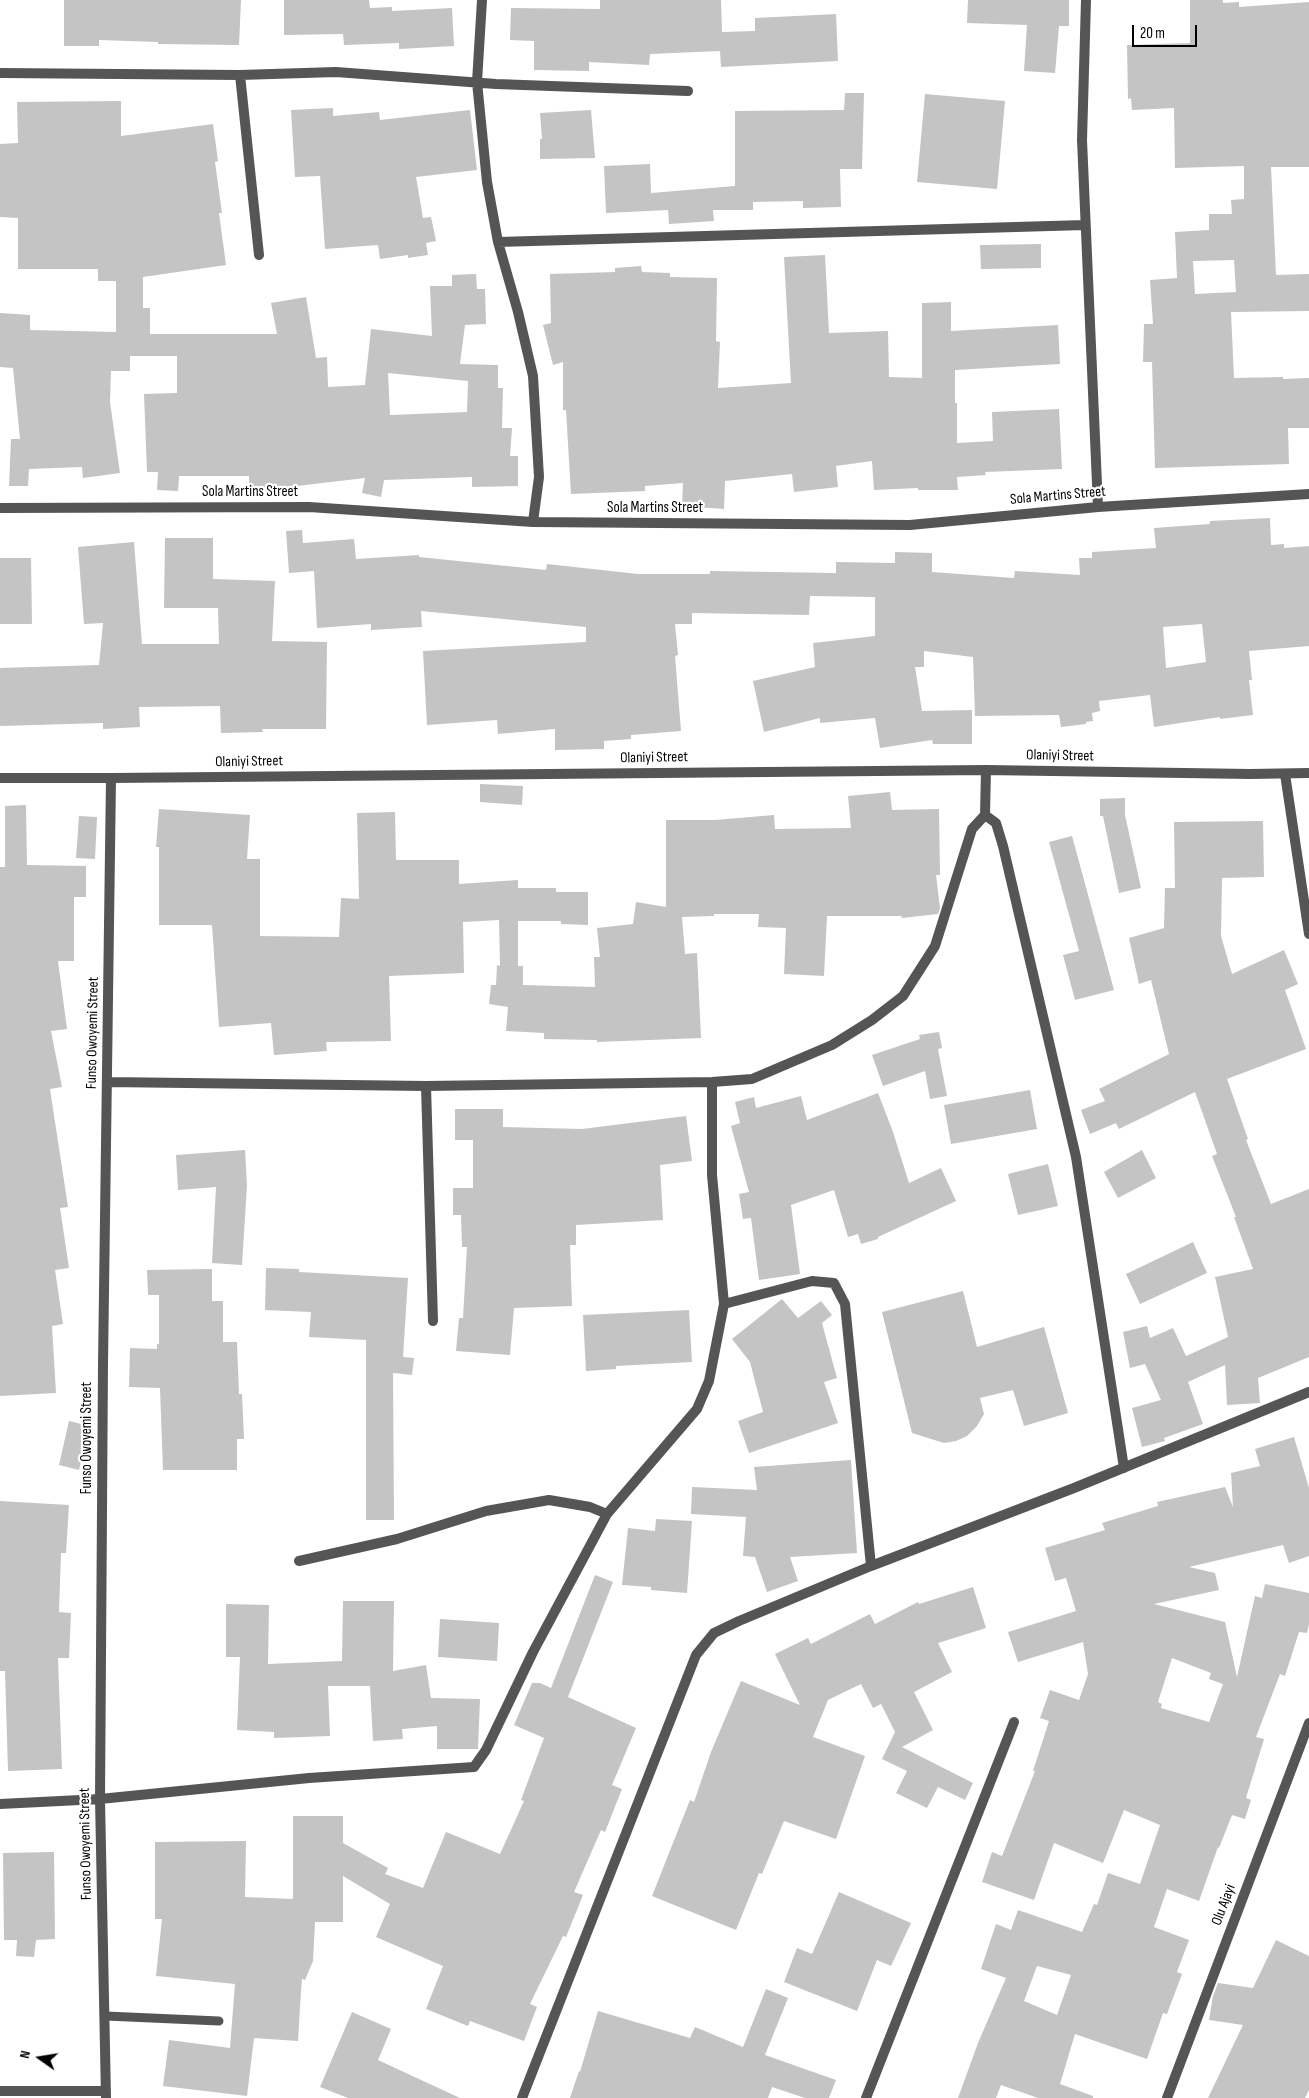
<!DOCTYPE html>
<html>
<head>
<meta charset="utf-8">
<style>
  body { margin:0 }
  #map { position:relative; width:1309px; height:2098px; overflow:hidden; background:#fff; font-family:"Sofia Sans Condensed",sans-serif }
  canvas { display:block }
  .north { position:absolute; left:15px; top:2033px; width:50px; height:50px; -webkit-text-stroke:4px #fff; paint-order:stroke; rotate:283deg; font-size:14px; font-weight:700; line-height:20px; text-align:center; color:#000 }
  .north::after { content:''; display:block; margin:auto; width:18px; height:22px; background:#000; clip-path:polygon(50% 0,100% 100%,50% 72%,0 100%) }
  .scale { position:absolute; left:1132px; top:25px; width:65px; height:22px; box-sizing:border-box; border:2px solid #000; border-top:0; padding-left:6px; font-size:15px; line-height:18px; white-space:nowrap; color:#000; -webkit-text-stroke:4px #fff; paint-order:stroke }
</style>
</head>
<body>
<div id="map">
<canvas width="1309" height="2098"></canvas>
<div class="north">N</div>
<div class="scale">20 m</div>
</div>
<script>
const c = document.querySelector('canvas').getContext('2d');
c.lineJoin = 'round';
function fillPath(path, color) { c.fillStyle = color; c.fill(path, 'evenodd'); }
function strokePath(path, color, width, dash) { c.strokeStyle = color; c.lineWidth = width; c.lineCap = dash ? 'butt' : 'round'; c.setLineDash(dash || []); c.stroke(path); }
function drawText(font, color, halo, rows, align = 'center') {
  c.font = font + ' "Sofia Sans Condensed",sans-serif'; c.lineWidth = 4.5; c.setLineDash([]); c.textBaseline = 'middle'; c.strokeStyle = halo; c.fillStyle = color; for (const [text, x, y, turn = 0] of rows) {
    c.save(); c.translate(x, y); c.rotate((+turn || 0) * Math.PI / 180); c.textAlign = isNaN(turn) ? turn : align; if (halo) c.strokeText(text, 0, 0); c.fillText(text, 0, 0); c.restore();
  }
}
fillPath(new Path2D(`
  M64,0H241L239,45L158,44V42L99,40V46H64Z
  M284,0H369L370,8L392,7V11L452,8L454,46L399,49V43L344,45L343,34L284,35Z
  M600,0H721L722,32L755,31V18L836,14L838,61L721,67L720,51L650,54L649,65L589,62V71L534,70V41L510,40L511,8L600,9Z
  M968,0H1069V26H1059L1055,73L1024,71L1027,25L967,23Z
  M1190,0H1223V3L1239,2V7L1309,2V167H1271L1276,275L1309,274V311L1231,312L1234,378L1283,377V379L1309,378V428H1288L1289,464L1155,468L1152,362H1143L1144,324H1153L1150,280L1177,278L1175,232L1209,230V214H1232L1231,200L1244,199V166L1175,168L1174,108L1132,110L1131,98L1128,99L1127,45L1190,43ZM1234,260L1236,292L1195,294L1193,261Z
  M845,93H864L862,169H840L841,207L803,208V201L753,202V210H713L714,221L669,224L668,210L606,213L604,166L650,164L651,193L735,186V111L844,110Z
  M925,94L1005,101L997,189L917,182Z
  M121,101V136L213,124L218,161L215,162L222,213H219L226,265L143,277V308H150V334H277L271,303L306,297L316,358L327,357L328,387L365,385L371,329L432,336L430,286H452V275L476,274L477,289H485L486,324L465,325L460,364L498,365V388H503L502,428H512L510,456H518V486L472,487V477L384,480L381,497L362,493L365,478L280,488V492L249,493V476H179L178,491L157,490L158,472H147L144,394L177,393V356H130V371H111L110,402L120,473L83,478L82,467L29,469L28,486H9L11,439H20L13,368L0,367V313L30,315V330L116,332V281H98V269H18V218L0,217V144L18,143L17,102ZM388,373L468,381L467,412L390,415Z
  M333,108V116L379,112L380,120L470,110L477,170L416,177L423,218L431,217L436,241L426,243L428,255L408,258V255L380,259L378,245L325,249L320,176L295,177L291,110Z
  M591,110L595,158L540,159V139H542L540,113Z
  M1041,244V268L981,269L980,245Z
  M825,255L829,333L888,331L889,377L922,378V303L951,302V331L1058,325L1060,364L955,370V403H957V443L993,441L992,412L1059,409L1062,469L985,472L986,475L957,477L958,490H918V488L874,490L872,461L836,466L838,487L794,492L792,474L725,481L724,509L682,506L683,483L645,486V491L571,494L566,410H563V362L553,365L543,325L551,323L550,274L615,272V268L641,266L642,272L670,273V277L717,278L716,341L720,342L718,388L791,383L784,257Z
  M1270,518L1271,545L1284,544V548L1309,546V646L1249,651L1252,680H1249L1253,715L1220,719V717L1154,727L1150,695L1099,701L1100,711L1092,713L1093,721L1086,722V724L1061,727L1059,715L975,716L973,657L924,651V667H915L922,711L972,710V744H933L932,740L880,748L875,718L820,723V718L764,732L753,681L815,667L813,643L875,636V597L810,596L809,615L692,613V624H675L678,655L675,656L681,731L631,735V739L604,741V749L555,750V729L498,734L497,720L427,725L423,651L586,642V627L421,611L422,627L371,630V624L317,628L314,571L289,573L286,531L302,530L303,543L354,539L356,559L419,555V557L546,570L547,564L638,574H710V571L836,573V562L895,563V552L932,553V572L1014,578L1015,571L1080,575L1079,558H1092V552L1156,548L1154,528L1210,524V521ZM1202,624L1206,662L1166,668L1163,627Z
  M165,538H213V579L275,581L272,641L327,642L326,729H262L263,732L221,733L220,706L139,707L140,727L103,729V723L0,726V668L99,665L103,623L84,624L78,547L134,542L142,644H219L218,608H164Z
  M0,558H31L32,624H0Z
  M480,784L523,786L522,805L480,802Z
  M890,792L892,810L939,809L940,875H936L940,908L938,914L902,918L901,916H827L824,976L784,974L786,928L758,927L759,914H714V916L682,917L685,954L697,953L701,1038L597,1042V1040L544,1039V1033L506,1031L508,1007L489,1004L491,985H496L497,965L500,966L499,920L463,922L464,973L389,976L391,1041L326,1042L327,1051L274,1055L271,1023L219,1027L212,925H159V847H156L159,809L250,815L247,859H260V936L339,937L341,898L359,899L357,813L395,812L396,860H459V884L518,880V888H556V892H588V925L561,924V921H518V966H523V985L595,987L594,957H600L597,928L633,924L636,902L666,907V820H715L774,815L775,829L851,828L848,796Z
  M1125,798V815L1141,888L1119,893L1103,816H1100V799Z
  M26,805L27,865L86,866V897H74V961H58L67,1029L51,1031L62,1087L50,1089L68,1207L60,1208L69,1268L55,1270L63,1324L52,1326L56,1393L0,1396V867H5V806Z
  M79,816L97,817L95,859L76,858Z
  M1263,821L1264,877L1222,878L1221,936L1232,974L1284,950L1298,984L1285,990L1306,1049L1227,1079L1248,1139L1246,1140L1271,1204L1309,1189V1357L1258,1378L1260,1403L1227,1405L1225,1365L1188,1382L1203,1424L1164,1438L1165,1441L1142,1447L1132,1408L1161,1400L1145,1364L1130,1368L1123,1332L1147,1326L1150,1338L1173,1328L1186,1356L1228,1337L1215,1277L1253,1269L1234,1217H1236L1212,1156L1217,1154L1195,1092L1119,1129L1116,1123L1090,1134L1081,1110L1105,1101L1099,1089L1169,1054L1151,980L1139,984L1129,938L1164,928L1165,888H1175L1174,822Z
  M1072,836L1114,990L1075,1000L1063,955L1079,951L1049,842Z
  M939,1032L942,1048L938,1049L947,1096L930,1099L925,1071L883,1086L872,1055L920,1039L919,1035Z
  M1030,1090L1037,1129L951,1144L944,1105Z
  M878,1093L893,1132L909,1183L941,1168L956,1201L878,1237V1239L861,1244L858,1234L848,1237L834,1190L791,1205L800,1274L759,1280L751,1218L743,1219L739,1194L749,1192L731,1126L740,1123L735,1102L754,1097L756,1108L801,1096L807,1120Z
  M455,1109H503V1127L582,1129L686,1116L692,1161L660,1165L663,1220L576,1225V1245H570L572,1306L514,1308L510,1355L456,1351L459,1318H463L467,1247H462L461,1215H453V1188H473V1140H455Z
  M245,1150L247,1185L242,1265L212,1263L216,1187L178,1190L176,1155Z
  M1142,1150L1156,1178L1118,1198L1104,1172Z
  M1048,1164L1058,1206L1018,1215L1008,1174Z
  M1193,1242L1207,1273L1140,1304L1126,1274Z
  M266,1268L299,1269V1272L408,1278L403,1357L414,1358L412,1375L393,1373L394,1520H366V1340L309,1337L311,1312L265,1310Z
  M212,1269V1301H223V1342H237L239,1394H242L244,1439H237V1470H163L160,1388L129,1387L130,1348L157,1349V1344H159V1295H148L147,1270Z
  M963,1291L977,1347L1044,1327L1068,1413L1024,1426L1013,1390L980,1398L984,1414L977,1426L967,1436L956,1441L944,1443L912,1433L882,1312Z
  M782,1299L798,1318L821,1301L832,1315L822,1323L837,1378L824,1382L838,1423L749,1453L738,1421L763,1412L750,1362L732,1339Z
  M689,1310L692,1362L616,1366V1369L586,1371L583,1315Z
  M69,1421L89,1426L79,1470L59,1465Z
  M1294,1437L1309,1488V1556L1289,1563L1283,1545L1189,1567L1215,1573L1219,1590L1154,1604L1225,1622L1237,1677L1255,1596L1262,1598L1265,1584L1309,1593V1624L1307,1633L1299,1632L1285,1676L1280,1674L1256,1737L1264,1739L1246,1798L1251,1800L1245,1819L1232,1815L1219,1848L1218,1847L1199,1901L1167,1889L1154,1927L1189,1940L1177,1972L1182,1974L1167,2014L1163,2013L1147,2059L1075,2034L1060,2084L1093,2096V2098H1038L1001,2085L996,2098H958L978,2043L1006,1978L981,1969L996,1924L1011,1930L1018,1910L1082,1932L1094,1904L1097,1905L1108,1873L1140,1884L1160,1825L1124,1810L1103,1863L1054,1843L1034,1900L982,1882L992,1852L1002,1856L1035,1771H1033L1049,1721L1040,1718L1050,1690L1079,1700L1088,1674L1083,1642L1018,1662L1008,1632L1076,1611L1066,1578L1055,1581L1045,1548L1105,1530L1102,1523L1158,1506L1157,1502L1225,1487L1233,1507L1231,1473L1260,1466L1255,1449ZM1172,1658L1211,1673L1209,1679L1223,1684L1209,1722L1161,1708L1162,1704L1158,1702ZM1037,1966L1071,1975L1057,2015L1024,2001Z
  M851,1460L857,1553L790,1557L798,1581L767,1592L755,1557L743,1556L746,1517L691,1514L692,1487L757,1490L754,1467Z
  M0,1501L69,1505L66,1553H61L59,1612L71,1613L69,1658H58L62,1769L8,1771L5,1671H0Z
  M656,1519L692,1521L687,1593L651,1590V1587L622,1585L628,1528L655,1531Z
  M595,1575L613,1582L568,1697L636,1728L612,1785L622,1789L605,1832L601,1830L574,1892L583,1895L566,1937L563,1936L530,2004L537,2007L524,2041L470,2021L468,2026L426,2009L443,1966L376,1937L390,1904L343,1876V1922H315L313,1961L305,1980L302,1979L301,1991L298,2041L254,2038L247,2096L163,2086L169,2040L230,2048L235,1984L156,1976L162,1919H155V1842L246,1841L245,1897L293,1899V1816H343V1843L388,1868L385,1874L423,1888L446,1832L500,1854L524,1801L521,1800L544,1738L514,1725L532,1683H540L551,1688Z
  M973,1587L986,1628L938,1643L952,1672L914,1692L933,1730L902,1747L973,1783L965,1800L938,1787L927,1808L896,1793L907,1771L882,1759L895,1732L881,1704L873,1708L861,1684L828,1700L813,1737L865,1756L836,1839L784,1821L762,1874L759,1873L736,1930L652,1896L690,1800L694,1802L711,1752L741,1681L800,1705L775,1654L808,1638L811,1644L870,1614L875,1624L918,1602L919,1604Z
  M343,1601H394L393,1671L426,1665L431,1698L480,1699L478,1749H437V1726L402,1729L403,1739L373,1741L370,1686H328L330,1736L274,1738V1732L237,1730L240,1657H226V1604L269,1605L268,1664L342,1661Z
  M440,1619L499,1623L497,1661L438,1657Z
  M54,1852L55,1939L36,1940L34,1957L16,1956L17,1940H4L3,1853Z
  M839,1892L911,1923L891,1966L877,1960L857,2011L784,1982L797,1948L812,1954Z
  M1276,1940L1309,1956V2090L1305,2098H1208L1243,2025L1209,2020L1213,1996L1218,1983L1253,1988Z
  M766,1989L788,1998L765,2055L836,2080L829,2098H805L772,2087L768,2098H570L579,2071L580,2072L598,2011L690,2038L695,2027L743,2047Z
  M352,2012L391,2029L378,2060L460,2098H348L320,2087Z`), '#c4c4c4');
strokePath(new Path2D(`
  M106,2016L219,2021`), '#555', 9);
strokePath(new Path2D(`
  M482,0L477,82L487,182L498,242L518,312L533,376L539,477L533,522
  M1086,0L1082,140L1098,507
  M0,73L240,75L336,72L496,84L688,91
  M240,75L259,255
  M498,242L1085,225
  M0,508L309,507L533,522L910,525L1098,507L1309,494
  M986,770L985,815L996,823L1003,846L1076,1157L1124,1468
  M1285,774L1309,934
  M107,1082L426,1086L712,1082L752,1079L832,1045L872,1020L903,996L935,946L972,829L985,815
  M426,1086L433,1321
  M724,1304L812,1281L834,1283L845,1304L871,1566
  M299,1561L397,1539L486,1511L549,1500L590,1507L607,1514
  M0,1804L100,1799L309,1778L474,1767L486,1750L533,1652L607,1514L697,1409L709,1381L724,1304L712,1175V1082
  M0,2091H106
  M106,2098L100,1799L103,1364L111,778
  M522,2098L696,1655L714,1633L739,1621L871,1566L1074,1488L1309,1392
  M866,2098L1014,1722
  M1167,2098L1309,1723`), '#555', 10);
strokePath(new Path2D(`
  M0,778H111L986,770L1250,774L1309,773`), '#555', 10);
drawText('15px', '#000', '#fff', [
  ["Sola Martins Street",250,492],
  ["Sola Martins Street",1058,496,-5],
  ["Sola Martins Street",655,508],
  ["Olaniyi Street",1060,756,1],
  ["Olaniyi Street",654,758,-1],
  ["Olaniyi Street",249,762,-1],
  ["Funso Owoyemi Street",93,1033,-89],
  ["Funso Owoyemi Street",87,1438,-90],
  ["Funso Owoyemi Street",86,1844,-91],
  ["Olu Ajayi",1224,1905,-69]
]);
</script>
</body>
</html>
